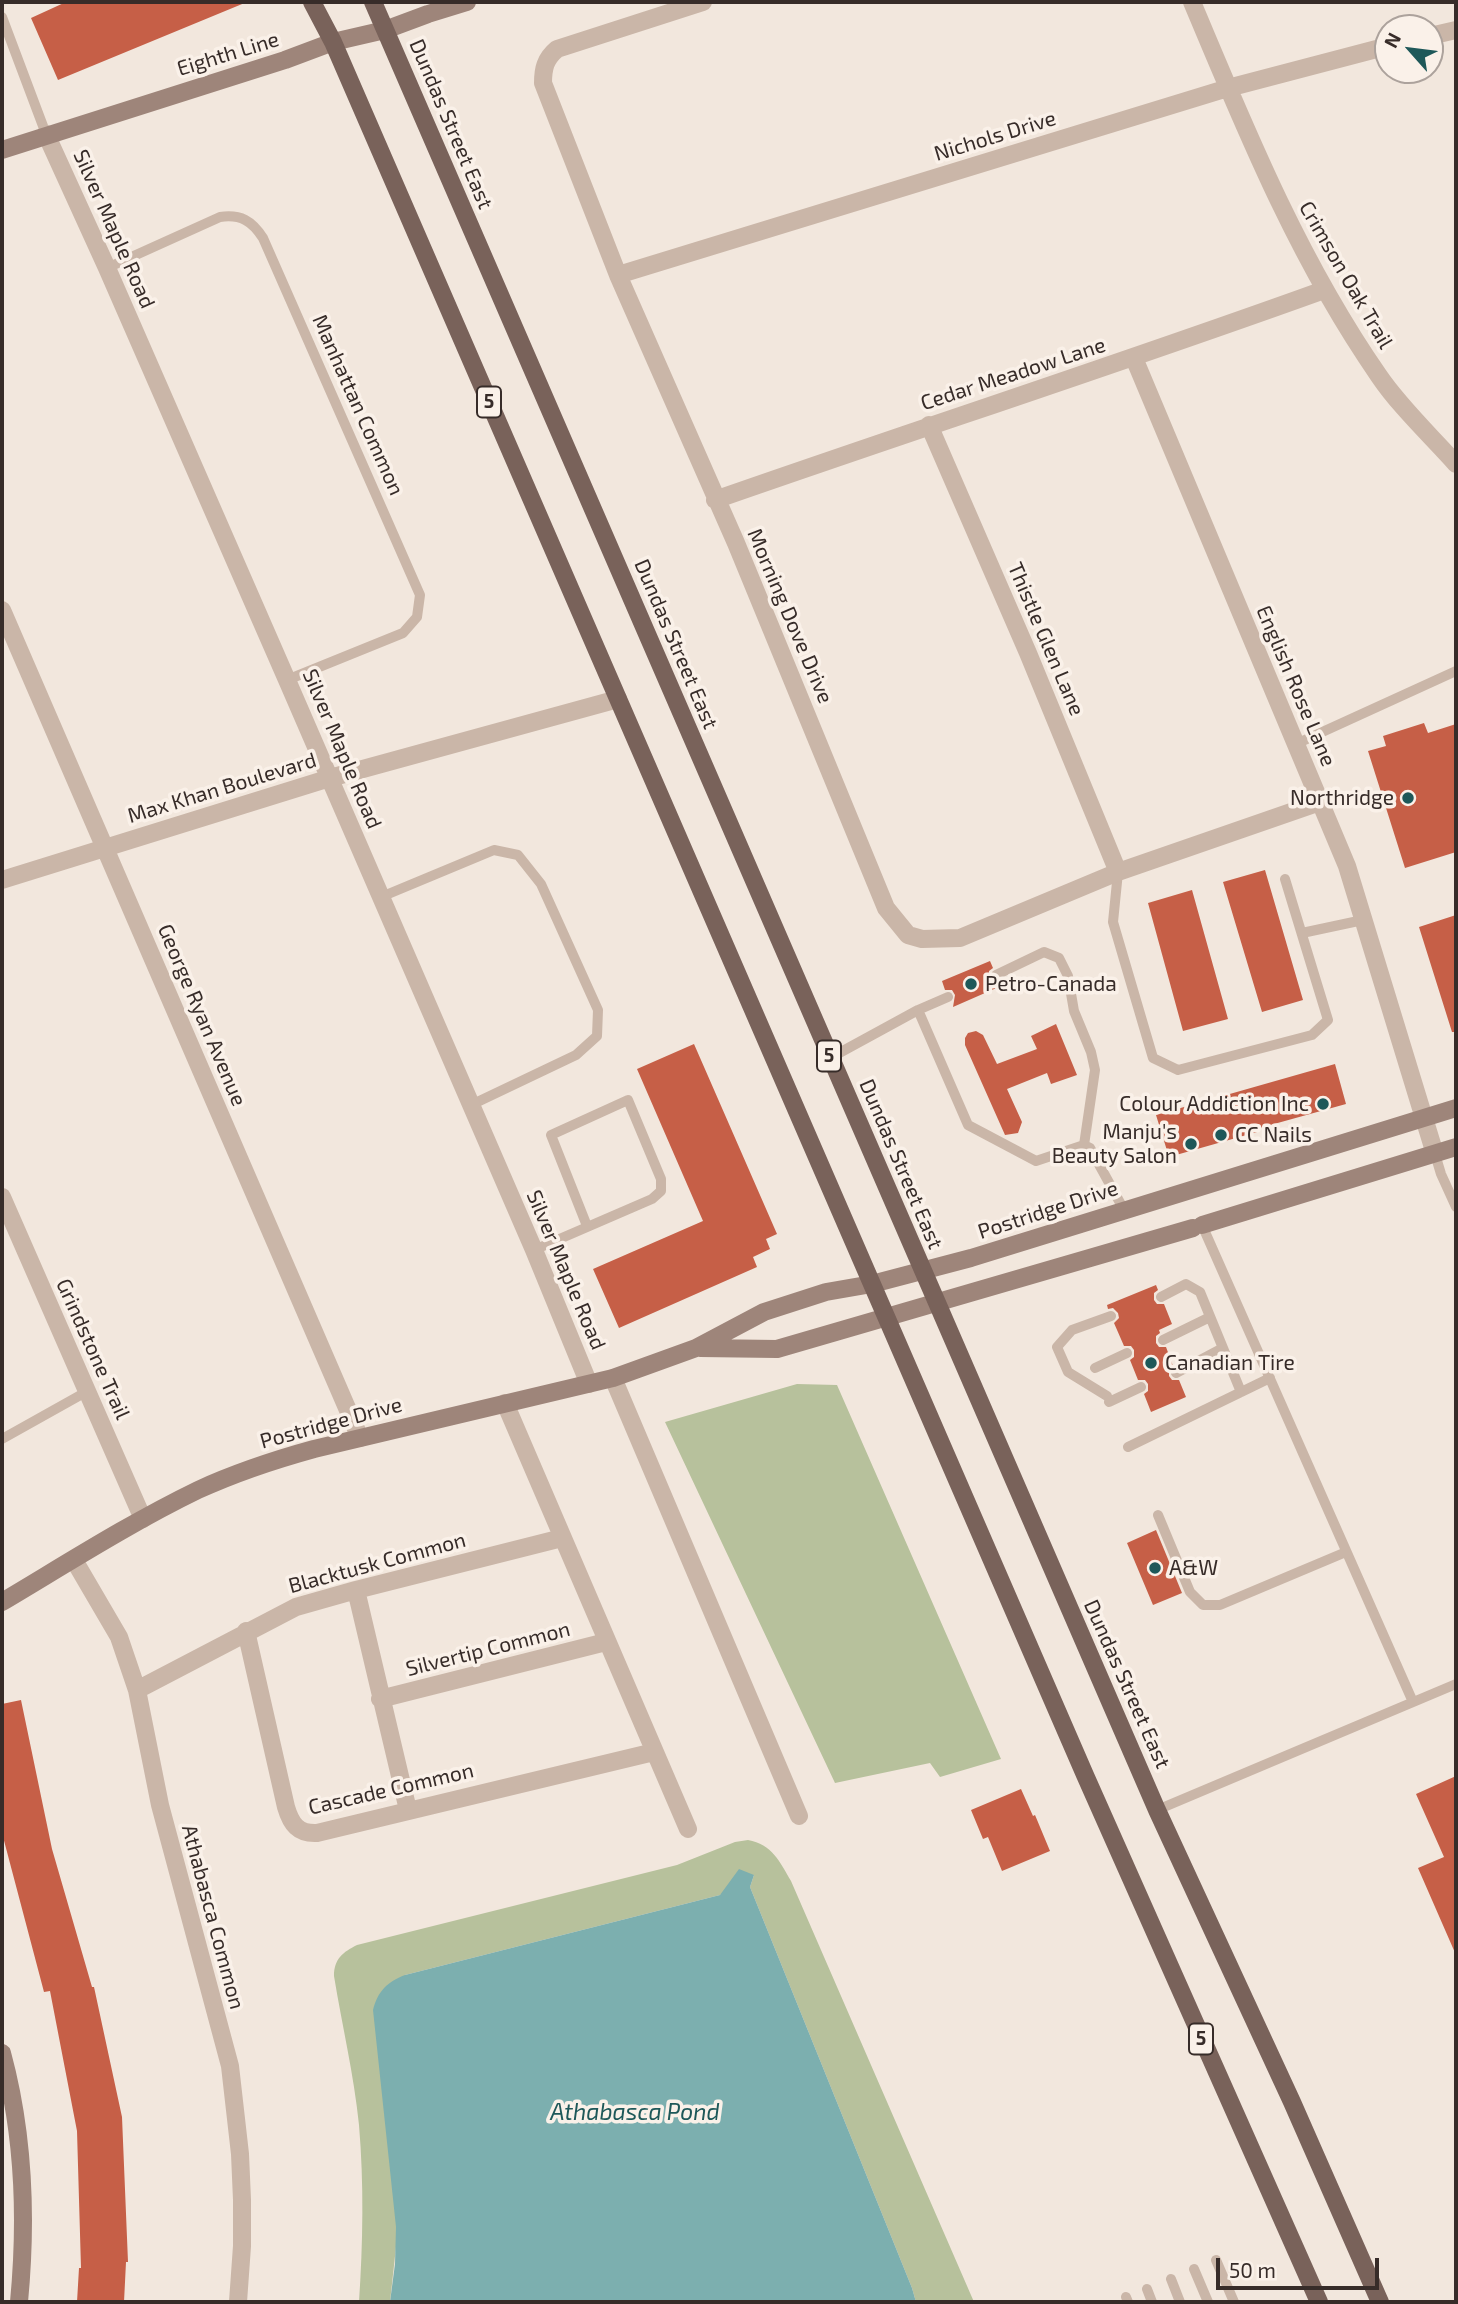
<!DOCTYPE html>
<html>
<head>
<meta charset="utf-8">
<style>
  body { margin:0 }
  #map { position:relative; width:1458px; height:2304px; overflow:hidden; background:#f2e7dd; font-family:"Exo 2",sans-serif }
  canvas { display:block }
  .frame { position:absolute; inset:0; border:4px solid #372c29; pointer-events:none }
  .north { position:absolute; left:1374px; top:14px; width:70px; height:70px; box-sizing:border-box; background:#faf1e9; border:2px solid #aca29c; border-radius:50%; rotate:298deg; font-size:19px; font-weight:700; line-height:28px; text-align:center; color:#372c29 }
  .north::after { content:''; display:block; margin:auto; width:24px; height:32px; background:#1e5859; clip-path:polygon(50% 0,100% 100%,50% 72%,0 100%) }
  .scale { position:absolute; left:1216px; top:2258px; width:163px; height:32px; box-sizing:border-box; border:4px solid #372c29; border-top:0; padding-left:9px; font-size:21px; line-height:24px; white-space:nowrap; color:#372c29; -webkit-text-stroke:5px #faf1e9; paint-order:stroke }
</style>
</head>
<body>
<div id="map">
<canvas width="1458" height="2304"></canvas>
<div class="frame"></div>
<div class="north">N</div>
<div class="scale">50 m</div>
</div>
<script>
const c = document.querySelector('canvas').getContext('2d');
c.lineJoin = 'round';
function fillPath(path, color) { c.fillStyle = color; c.fill(path, 'evenodd'); }
function strokePath(path, color, width, dash) { c.strokeStyle = color; c.lineWidth = width; c.lineCap = dash ? 'butt' : 'round'; c.setLineDash(dash || []); c.stroke(path); }
function drawText(font, color, halo, rows, align = 'center') {
  c.font = font + ' "Exo 2",sans-serif'; c.lineWidth = 7; c.setLineDash([]); c.textBaseline = 'middle'; c.strokeStyle = halo; c.fillStyle = color; for (const [text, x, y, turn = 0] of rows) {
    c.save(); c.translate(x, y); c.rotate((+turn || 0) * Math.PI / 180); c.textAlign = isNaN(turn) ? turn : align; if (halo) c.strokeText(text, 0, 0); c.fillText(text, 0, 0); c.restore();
  }
}
fillPath(new Path2D(`
  M797,1384L837,1385L1001,1759L940,1777L930,1763L835,1783L665,1422Z
  M748,1840C772,1844 780,1862 791,1881L974,2302H916L912,2288L750,1887L754,1875L720,1895L405,1975L396,2247L390,2302H359C363,2243 364,2184 359,2125C354,2075 342,2025 334,1976C334,1959 343,1952 357,1945L677,1865L735,1842Z`), '#b7c19c');
fillPath(new Path2D(`
  M739,1869L754,1875L750,1887L912,2288L916,2302H390L395,2264L396,2227L373,2010C378,1991 387,1982 405,1975L720,1895Z`), '#7cafaf');
fillPath(new Path2D(`
  M66,2H247L58,80L31,18Z
  M1424,723L1428,733L1456,724V852L1405,868L1368,751L1386,746L1383,736Z
  M1265,870L1303,1000L1262,1012L1223,882Z
  M1192,890L1228,1019L1183,1031L1148,903Z
  M1456,915V1032H1452L1419,927Z
  M990,961L993,968L989,971V978L992,982H999L1001,986L953,1007L955,995L952,990H945L942,981Z
  M1056,1024L1077,1075L1051,1084L1047,1073L1007,1089L1022,1122L1018,1133L1005,1135L965,1045V1038L968,1033L976,1031L983,1035L997,1064L1037,1049L1031,1036Z
  M694,1044L777,1234L766,1239L770,1249L753,1257L757,1267L619,1328L593,1269L703,1221L637,1069Z
  M1335,1064L1346,1104L1256,1129L1257,1132L1169,1157L1156,1115Z
  M1156,1285L1158,1290L1154,1293V1300L1157,1304H1164L1172,1324L1159,1330L1160,1333L1156,1336V1343L1159,1347H1166L1173,1366L1169,1369V1376L1172,1380H1179L1186,1397L1151,1412L1144,1394L1148,1391V1384L1145,1380H1138L1130,1360L1134,1357V1350L1131,1346H1124L1114,1323L1119,1318L1118,1313L1113,1308L1108,1309L1107,1305Z
  M1156,1530L1182,1593L1153,1605L1127,1543Z
  M21,1700L52,1849L92,1987H94L122,2117L128,2262H126L124,2302H77L79,2268H81L77,2131L50,1991L44,1992L2,1833V1704Z
  M1456,1776V1955L1418,1868L1444,1857L1416,1794Z
  M1021,1789L1033,1816L1035,1815L1050,1851L1002,1871L988,1837L983,1839L971,1810Z`), '#c65f47');
strokePath(new Path2D(`
  M2,17L46,134
  M107,268L220,217C241,214 252,221 263,238L420,595L417,617L403,633L287,680
  M1296,744L1456,671
  M1118,872L1113,922L1153,1058L1178,1070L1312,1035L1328,1020L1285,879
  M381,897L494,850L518,855L541,884L598,1010L597,1036L576,1055L471,1105
  M1302,933L1363,920
  M996,975L1044,952L1059,958L1068,976L1074,1011L1091,1052L1095,1070L1084,1145
  M918,1010L948,997
  M830,1058L918,1010L968,1125L1036,1161L1084,1145L1090,1148L1124,1210
  M1435,1154L1441,1174L1456,1207
  M1202,1225L1413,1702
  M534,1250L652,1199L661,1191V1179L628,1100L551,1135L587,1226
  M1161,1297L1186,1284L1200,1292L1241,1392
  M1163,1340L1210,1317
  M1095,1368L1127,1353
  M1176,1373L1223,1348
  M1107,1396L1068,1372L1057,1347L1072,1330L1111,1316
  M1109,1402L1141,1387
  M2,1439L86,1392
  M1128,1447L1270,1378
  M1158,1515L1190,1592L1203,1605H1220L1346,1552
  M1157,1810L1456,1684
  M1216,2260L1234,2302
  M1194,2269L1208,2302
  M1171,2279L1180,2302
  M1147,2289L1152,2302
  M1126,2297L1128,2302`), '#cab6a8', 10);
strokePath(new Path2D(`
  M703,2L557,49C545,59 543,69 543,83L618,275L736,543L886,908L908,935L922,939L960,938L1118,872L1320,802
  M1192,2C1246,131 1299,261 1379,376C1400,407 1431,436 1456,464
  M1430,36L1456,30
  M46,134L107,268L287,680L534,1250L589,1384
  M618,275L1228,88L1388,46
  M1134,358L1347,866L1435,1154
  M929,425L1028,653L1118,872
  M715,500C918,429 1122,363 1324,290
  M2,610L360,1438
  M2,880L330,778L618,699
  M2,1197L143,1519
  M613,1378L799,1816
  M505,1403L688,1829
  M74,1560L119,1637L137,1690L160,1805L230,2066L240,2154L242,2200V2246L238,2302
  M356,1590L408,1810
  M246,1631L286,1807C291,1824 298,1834 317,1833L654,1752
  M137,1690L296,1607L356,1590L562,1538
  M380,1699L606,1642`), '#cab6a8', 18);
strokePath(new Path2D(`
  M2,150L285,60L333,42L385,30L428,14L467,2
  M1202,1225L1456,1147
  M700,1348L777,1349L1193,1228
  M2,1602C66,1564 130,1523 198,1490C235,1473 274,1460 314,1449L613,1378L696,1348L764,1312L826,1292L872,1284L971,1258L1456,1108
  M2,2053C24,2134 27,2218 19,2302`), '#9e857a', 18);
strokePath(new Path2D(`
  M312,2L333,42L1085,1775L1319,2302
  M373,2L1157,1810L1292,2102L1380,2302`), '#79625a', 18);
for (const [x, y, r, color] of [
  [1408,798,7,"#1e5859"],
  [971,984,7,"#1e5859"],
  [1323,1104,7,"#1e5859"],
  [1221,1135,7,"#1e5859"],
  [1191,1144,7,"#1e5859"],
  [1151,1363,7,"#1e5859"],
  [1155,1568,7,"#1e5859"]
]) { const dot = new Path2D(); dot.arc(x, y, r, 0, 2 * Math.PI); c.fillStyle = color; c.fill(dot); strokePath(dot, '#faf1e9', 2.5); }
for (const [x, y, w] of [
  [489,402,24],
  [829,1056,24],
  [1201,2039,24]
]) { const box = new Path2D(); box.roundRect(x - w / 2, y - 15.5, w, 31, 5); c.fillStyle = '#faf1e9'; c.fill(box); strokePath(box, '#372c29', 2); }
drawText('bold 19px', '#372c29', null, [
  ["5",489,402],
  ["5",829,1056],
  ["5",1201,2039]
]);
drawText('21px', '#372c29', '#faf1e9', [
  ["Eighth Line",228,54,-17],
  ["Dundas Street East",451,124,67],
  ["Nichols Drive",995,136,-17],
  ["Silver Maple Road",114,229,66],
  ["Crimson Oak Trail",1346,275,60],
  ["Cedar Meadow Lane",1013,374,-18],
  ["Manhattan Common",358,405,66],
  ["Morning Dove Drive",790,616,67],
  ["Thistle Glen Lane",1046,639,67],
  ["Dundas Street East",676,644,67],
  ["English Rose Lane",1296,686,67],
  ["Silver Maple Road",342,749,67],
  ["Max Khan Boulevard",222,788,-17],
  ["George Ryan Avenue",202,1015,67],
  ["Dundas Street East",901,1164,67],
  ["Postridge Drive",1048,1210,-18],
  ["Silver Maple Road",566,1270,67],
  ["Grindstone Trail",93,1349,66],
  ["Postridge Drive",331,1423,-15],
  ["Blacktusk Common",377,1563,-15],
  ["Silvertip Common",488,1649,-14],
  ["Dundas Street East",1127,1684,66],
  ["Cascade Common",391,1789,-13],
  ["Athabasca Common",213,1917,75]
]);
drawText('21px', '#372c29', '#faf1e9', [
  ["Northridge",1394,798,"right"],
  ["Petro-Canada",985,984],
  ["Colour Addiction Inc",1309,1104,"right"],
  ["Manju's",1177,1132,"right"],
  ["Beauty Salon",1177,1156,"right"],
  ["CC Nails",1235,1135],
  ["Canadian Tire",1165,1363],
  ["A&W",1169,1568]
], 'left');
drawText('italic 23px', '#1e5859', '#faf1e9', [
  ["Athabasca Pond",635,2112]
]);
</script>
</body>
</html>
